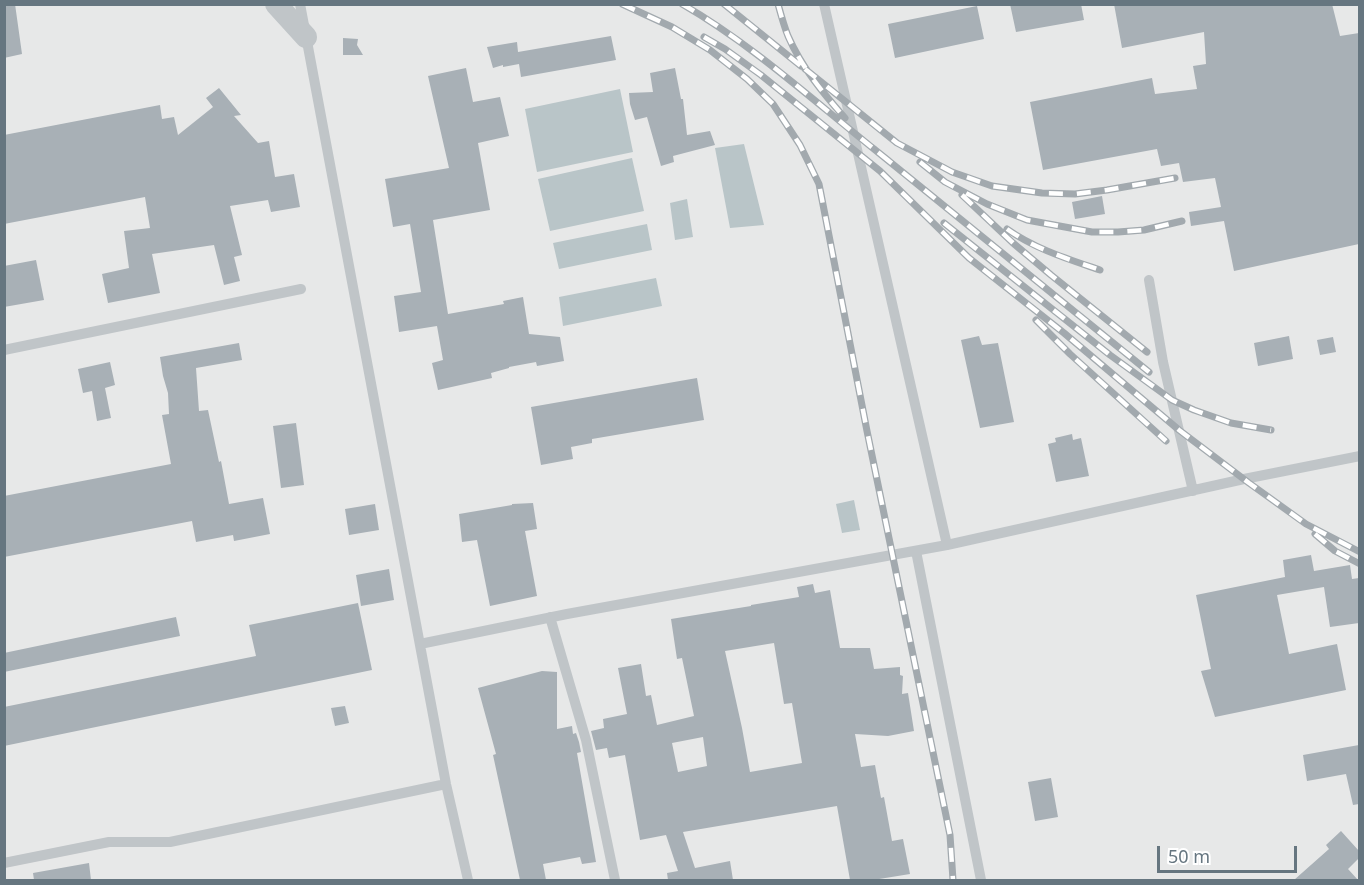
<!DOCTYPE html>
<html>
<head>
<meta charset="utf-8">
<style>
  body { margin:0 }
  #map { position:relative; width:1364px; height:885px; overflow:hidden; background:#f9f9f7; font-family:"Noto Sans",sans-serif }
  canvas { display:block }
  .frame { position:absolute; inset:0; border:6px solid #667680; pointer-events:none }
  .scale { position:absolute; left:1157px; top:846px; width:140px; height:27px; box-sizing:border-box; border:3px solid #667680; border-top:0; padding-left:8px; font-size:18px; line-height:21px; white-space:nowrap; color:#667680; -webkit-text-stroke:4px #fff; paint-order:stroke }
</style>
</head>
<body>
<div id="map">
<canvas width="1364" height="885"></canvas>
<div class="frame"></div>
<div class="scale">50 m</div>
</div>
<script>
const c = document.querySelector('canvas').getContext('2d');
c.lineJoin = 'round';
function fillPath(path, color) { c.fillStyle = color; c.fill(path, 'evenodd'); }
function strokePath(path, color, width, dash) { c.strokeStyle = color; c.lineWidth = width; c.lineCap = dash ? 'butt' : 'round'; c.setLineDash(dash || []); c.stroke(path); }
fillPath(new Path2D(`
  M5,5H1359V880H5Z`), '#e7e8e8');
fillPath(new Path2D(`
  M620,89L633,152L537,172L525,109Z
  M744,144L764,225L730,228L715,148Z
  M632,158L644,211L550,231L538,179Z
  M687,199L693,237L675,240L670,203Z
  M647,224L652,250L559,269L553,243Z
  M656,278L662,306L563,326L559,297Z
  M854,500L860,530L842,533L836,504Z`), '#b9c5c8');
fillPath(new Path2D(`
  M4,4H15L22,54L4,58Z
  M1010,4H1081L1084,20L1016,32Z
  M1114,4H1332L1340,36L1359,33V244L1234,271L1224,221L1191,226L1189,212L1221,207L1215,178L1183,182L1179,163L1161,166L1157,149L1043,170L1030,102L1152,78L1155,94L1197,89L1193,66L1206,64L1204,32L1122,48Z
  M977,6L984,39L895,58L888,24Z
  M611,36L616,60L521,77L519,64L503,67V65L493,68L487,47L517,42L518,52Z
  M343,38L358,39L357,45L363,55H343Z
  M466,68L473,102L500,97L509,136L478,143L490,210L433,220L448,314L504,304L503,301L523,297L529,334L560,337L564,361L537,366L536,362L509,367V368L491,373L492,378L438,390L432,363L443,360L437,326L399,332L394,296L421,292L410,224L393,227L385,179L449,168L428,76Z
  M675,68L681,99H683L687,135L710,131L715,145L673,156L674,162L661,166L647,117L635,120L630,104L629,93L653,92L650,73Z
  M219,88L241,115L234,116L258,143L269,141L275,177L294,174L300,207L271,212L268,200L230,206L242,255L234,257L240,281L224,285L214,245L152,254L160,293L108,303L102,274L129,268L124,231L150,228L145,197L4,224V135L160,105L162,119L174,117L178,135L213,107L206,98Z
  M1102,196L1105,214L1075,219L1072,202Z
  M36,260L44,300L4,307V266Z
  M979,336L982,345L998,343L1014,422L980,428L961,340Z
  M1289,336L1293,359L1258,366L1254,343Z
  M1333,337L1336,352L1320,355L1317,340Z
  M239,343L242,360L196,368L199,411L208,410L219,462L221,461L229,504L263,498L270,534L234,541L233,535L196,542L192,521L4,557V496L171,464L162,415L169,414L168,393L163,376L160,357Z
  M110,362L115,385L105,388L111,418L97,421L92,391L83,393L78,369Z
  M697,378L704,420L592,439V443L571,447L573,459L541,465L531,407Z
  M296,423L304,485L281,488L273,426Z
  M1072,434L1073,440L1081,438L1089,476L1056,482L1048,444L1056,442L1055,438Z
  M533,503L537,529L525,531L537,596L490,606L477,540L462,542L459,514L512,505V504Z
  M375,504L379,530L349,535L345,509Z
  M1311,555L1314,571L1350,565L1352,579L1359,578V623L1330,627L1324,587L1277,595L1289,654L1337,644L1346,690L1215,717L1201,671L1211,669L1196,595L1285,577L1283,560Z
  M389,569L394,600L361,606L356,575Z
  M813,584L815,593L830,590L840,648H870L874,669L900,667V675L903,676L902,694L908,693L914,731L888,736L855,734L861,767L875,765L881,798L884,797L892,841L903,839L910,874L873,880H850L837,806L683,832L695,868L730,861L733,880H668L667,873L678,871L666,835L640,840L625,755L609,758L607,748L596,750L591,731L604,728L603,719L627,714L618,668L641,664L646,696L651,695L657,725L694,716L682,658L677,659L671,619L751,606V605L799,597L797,587ZM774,643L784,704L792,703L802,763L750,772L742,728L725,651ZM703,737L707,766L678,772L672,743Z
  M358,603L372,670L4,746V707L256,656L249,625Z
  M176,617L180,636L4,672V653Z
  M542,671L557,672V729L572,726L573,734L576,733L579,742L581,752L577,753L596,862L582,864L580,857L543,864L546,880H520L493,755L496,754L478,688Z
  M345,706L349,723L335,726L331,708Z
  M1359,745V804L1353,805L1346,774L1307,781L1303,755Z
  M1051,778L1058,817L1035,821L1028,782Z
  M1341,831L1359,851V858L1348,869L1358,880H1294L1329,849L1326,845Z
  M89,863L91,880H34L33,873Z`), '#a8b0b6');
strokePath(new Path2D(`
  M300,4L446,784L468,880
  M824,4L947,545
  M1149,280L1163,362L1193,491
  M4,350L301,289
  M916,551L981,880
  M550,617L586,740L615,880
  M420,644L567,614L947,545L1244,479L1360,456
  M4,863L109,842H170L446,784`), '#c0c5c8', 10);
strokePath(new Path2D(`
  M276,4L306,37`), '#c0c5c8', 22);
const rail = new Path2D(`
  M622,4L672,27L710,50L747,79L773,104L800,145L819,184L867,431L950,835L953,880
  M682,4C750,43 813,100 874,149
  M724,4L801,66
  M778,4C781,15 784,26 788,36C802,68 823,93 845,118
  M704,37L725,49L761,75L880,171L969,258L1064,333L1179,430L1249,483L1306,524L1360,552
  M805,69L897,143L952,172L992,186L1042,193L1075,194L1107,190L1175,178
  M889,161L874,149L1149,372
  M920,162L945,182L987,204L1027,220L1092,232H1118L1144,230L1182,221
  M962,195L1013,243L1051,275L1147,352
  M944,223L1110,355L1172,400L1194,410L1231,423L1271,430
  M1007,229C1035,249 1068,259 1100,270
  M1036,320L1070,354L1166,441
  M1315,534L1335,551L1360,564`);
strokePath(rail, '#a2a9ae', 7);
strokePath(rail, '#fff', 4.5, [14]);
</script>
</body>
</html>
